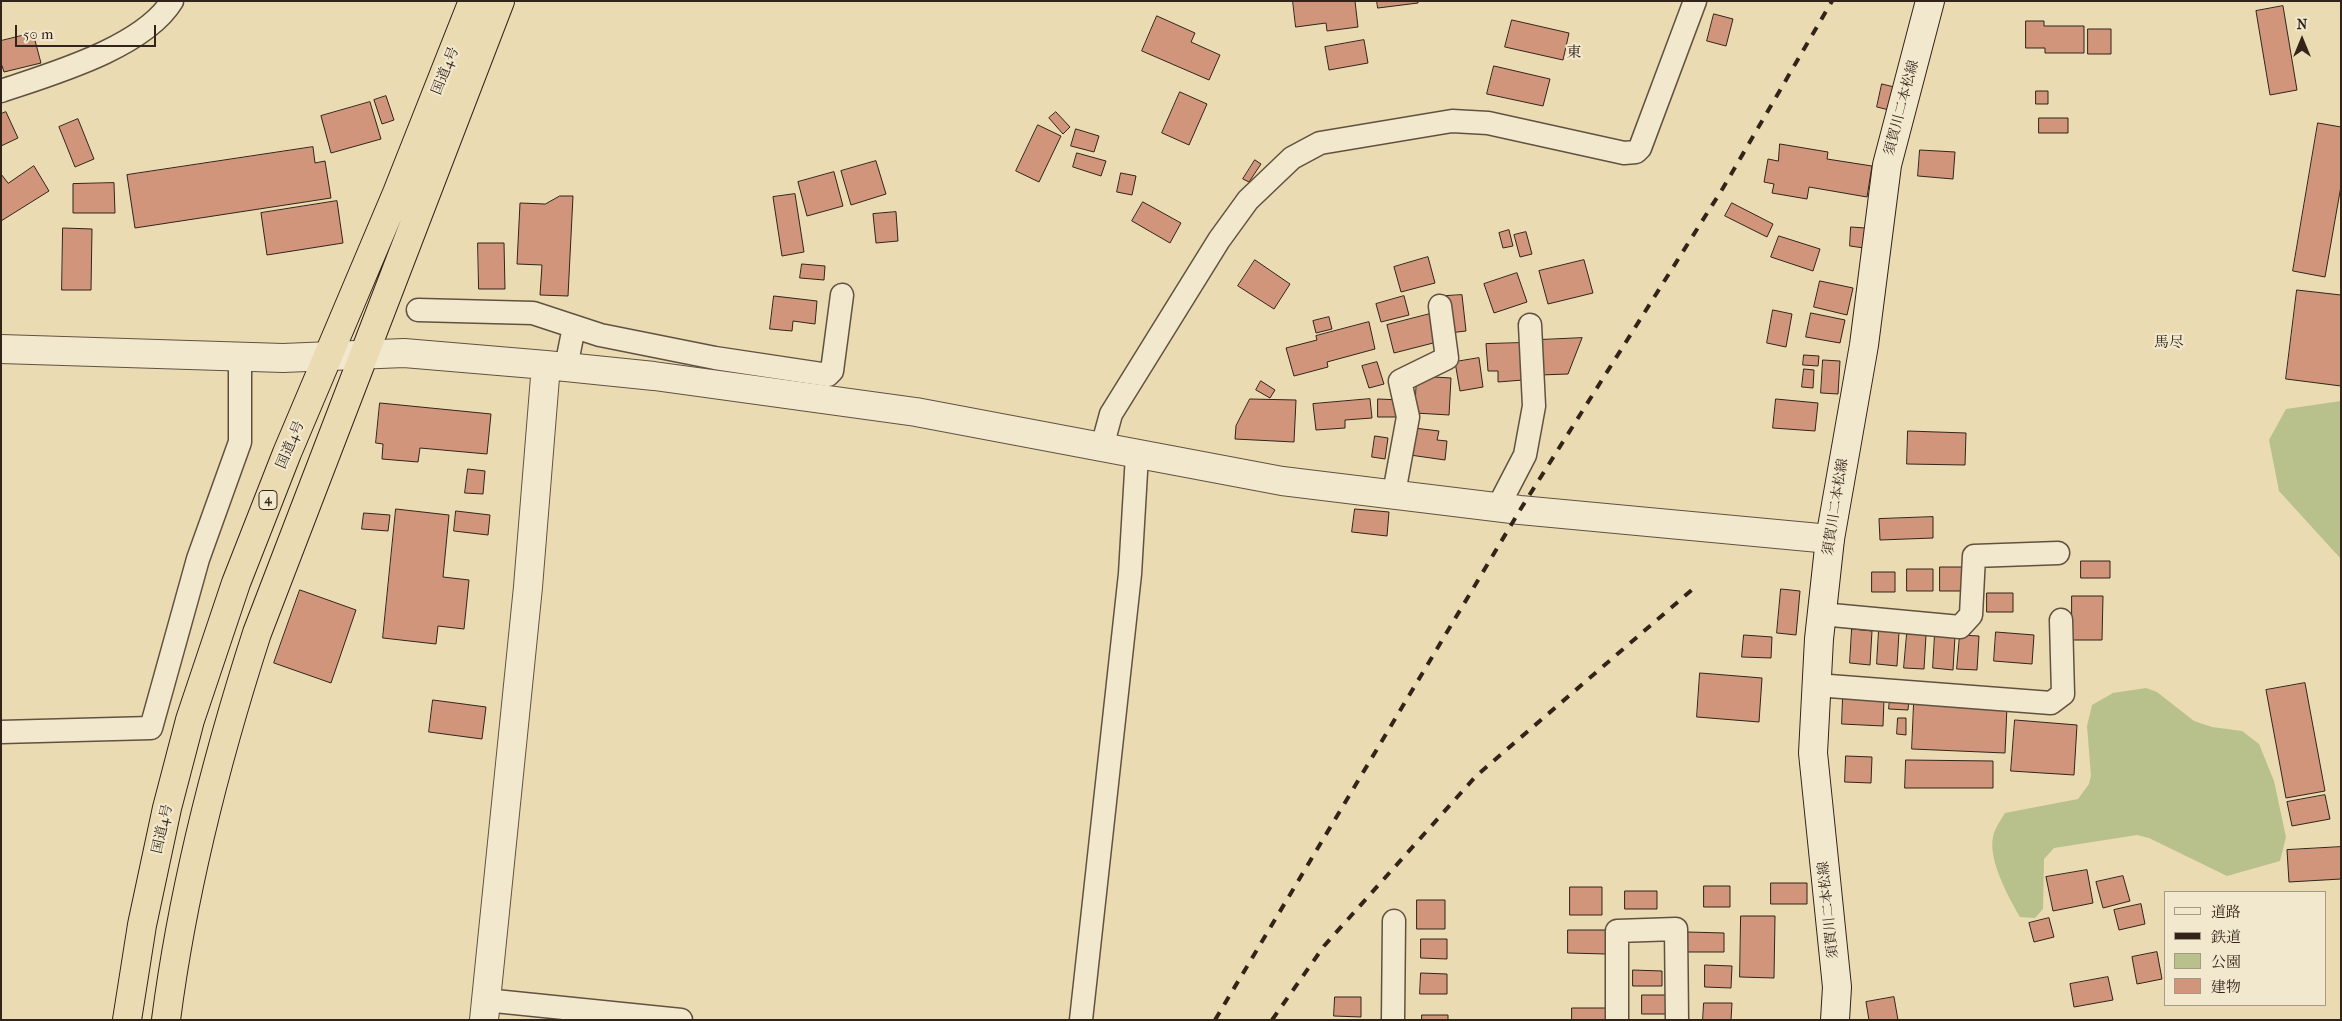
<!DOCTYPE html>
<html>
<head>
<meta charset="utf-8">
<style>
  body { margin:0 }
  #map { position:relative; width:2342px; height:1021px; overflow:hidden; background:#eadbb3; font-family:"IM FELL French Canon","Noto Serif JP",serif }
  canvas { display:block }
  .frame { position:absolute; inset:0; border:2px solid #332419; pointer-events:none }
  .legend { position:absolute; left:2164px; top:891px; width:162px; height:115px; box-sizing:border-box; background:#f1e8ce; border:1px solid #a59a86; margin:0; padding:6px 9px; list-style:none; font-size:15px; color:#332419 }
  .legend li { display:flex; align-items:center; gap:10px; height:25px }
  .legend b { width:25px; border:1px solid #a59a86 }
  .north { position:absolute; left:2277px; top:15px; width:50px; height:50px; -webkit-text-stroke:4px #f1e8ce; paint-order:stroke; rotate:0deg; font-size:14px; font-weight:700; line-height:20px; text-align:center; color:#332419 }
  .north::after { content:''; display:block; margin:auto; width:18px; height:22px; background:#332419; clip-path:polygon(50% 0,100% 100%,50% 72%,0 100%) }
  .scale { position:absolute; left:15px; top:25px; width:141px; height:22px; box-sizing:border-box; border:2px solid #332419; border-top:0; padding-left:6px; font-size:15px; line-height:18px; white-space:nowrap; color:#332419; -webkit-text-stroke:4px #f1e8ce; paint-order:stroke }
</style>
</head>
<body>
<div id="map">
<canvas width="2342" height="1021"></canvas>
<div class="frame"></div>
<ul class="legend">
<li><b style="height:6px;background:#f1e8ce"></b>道路</li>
<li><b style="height:6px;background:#332419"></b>鉄道</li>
<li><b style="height:14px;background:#b8c08b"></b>公園</li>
<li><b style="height:14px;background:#d0957b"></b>建物</li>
</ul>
<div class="north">N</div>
<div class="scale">50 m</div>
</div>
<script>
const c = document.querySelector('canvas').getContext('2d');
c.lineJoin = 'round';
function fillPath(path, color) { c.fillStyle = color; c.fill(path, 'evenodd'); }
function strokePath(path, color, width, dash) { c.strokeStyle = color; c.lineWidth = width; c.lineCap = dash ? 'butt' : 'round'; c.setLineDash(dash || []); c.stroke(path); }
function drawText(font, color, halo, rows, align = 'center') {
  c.font = font + ' "IM FELL French Canon","Noto Serif JP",serif'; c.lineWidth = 4.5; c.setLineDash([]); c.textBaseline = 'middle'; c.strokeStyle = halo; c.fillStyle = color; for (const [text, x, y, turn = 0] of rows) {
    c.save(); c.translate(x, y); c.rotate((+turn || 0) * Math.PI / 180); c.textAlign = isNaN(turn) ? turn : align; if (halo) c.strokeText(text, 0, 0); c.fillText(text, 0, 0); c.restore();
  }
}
fillPath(new Path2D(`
  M2341,401V559L2279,491L2269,440L2286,409Z
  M2146,688L2157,692L2194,721L2212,727L2242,731L2259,744L2274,781L2286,837L2280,861L2227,876L2149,838L2137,835L2054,848L2044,859L2043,909L2035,918L2020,917C2009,898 1988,860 1993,837C1994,829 2001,820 2005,813L2078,799L2089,784L2091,776L2087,726L2092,705L2113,693Z`), '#b8c08b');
const building = new Path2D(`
  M1293,1H1355L1358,27L1327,31L1326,23L1296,27Z
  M1377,1H1418V3L1378,8Z
  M2283,6L2297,90L2270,95L2256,11Z
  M1714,14L1733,19L1726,46L1707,41Z
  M1157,16L1195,33L1191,42L1220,55L1209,80L1142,51Z
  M1512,20L1569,33L1563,60L1505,47Z
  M2026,21H2044V26H2084V53H2045V48H2026Z
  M2088,29H2111V54H2088Z
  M33,33L41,63L4,72L1,63V41Z
  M1364,40L1368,63L1329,70L1325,47Z
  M1494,66L1550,79L1543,106L1487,94Z
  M1882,84L1894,87L1889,110L1877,107Z
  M2036,91H2048V104H2036Z
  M1180,92L1207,104L1189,145L1162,133Z
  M386,96L394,120L382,124L374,100Z
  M370,102L381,139L331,153L321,116Z
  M6,112L18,138L1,146V114Z
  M1056,112L1070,127L1063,134L1049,118Z
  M2039,118H2068V133H2039Z
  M78,119L94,159L75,167L59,127Z
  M2318,123L2341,127V186L2325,277L2293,271Z
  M1038,125L1061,136L1039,182L1016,171Z
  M1076,129L1099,136L1094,152L1071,146Z
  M1780,144L1828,152L1827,159L1872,166L1867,197L1809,187L1807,199L1772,193L1774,184L1764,182L1768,159L1778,161Z
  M313,147L315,163L325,161L331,198L135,228L127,175Z
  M1920,150L1955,152L1953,179L1918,176Z
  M1077,153L1106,161L1101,176L1073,167Z
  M1255,160L1261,164L1249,182L1243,179Z
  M876,161L886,194L851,205L841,171Z
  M34,166L49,191L1,221V174L8,183Z
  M834,172L843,206L807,216L798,182Z
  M1121,173L1136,176L1132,195L1117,192Z
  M114,183L115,213H73V184Z
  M795,194L804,252L782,256L773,197Z
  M560,196H573L568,296L540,295L542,265L517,264L520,203L545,204Z
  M337,201L343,243L267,255L261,213Z
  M1143,202L1181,223L1170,243L1132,221Z
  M1732,203L1773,224L1767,237L1725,216Z
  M896,212L898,241L876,243L873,214Z
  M1851,227L1865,228L1864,248L1850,246Z
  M63,228L92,229L91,290H62Z
  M1509,230L1513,246L1503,248L1499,233Z
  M1526,232L1532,254L1520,257L1514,235Z
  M1779,236L1820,249L1813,271L1771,257Z
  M478,243H504L505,289H479Z
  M1428,257L1435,283L1401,292L1394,267Z
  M1255,260L1290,284L1274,309L1238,286Z
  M1584,260L1593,293L1548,304L1539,271Z
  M802,264L825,266L824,280L800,278Z
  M1517,273L1527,302L1494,313L1484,284Z
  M1820,281L1853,288L1847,315L1814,307Z
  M2297,290L2341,295V386L2286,379Z
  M1462,295L1466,331L1449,333L1446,296Z
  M774,296L817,301L815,324L793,321L792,331L770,329Z
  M1404,296L1409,315L1381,322L1376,304Z
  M1773,310L1792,314L1786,347L1767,343Z
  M1434,313L1441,341L1394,353L1387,325Z
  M1811,313L1845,320L1840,343L1806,337Z
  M1329,317L1332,329L1316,333L1313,321Z
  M1369,322L1375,349L1327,362L1328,367L1294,376L1286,348L1317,340L1316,336Z
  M1582,338L1568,374L1540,375L1539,340Z
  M1521,343L1523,380L1498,382V371H1488L1486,344Z
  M1804,355L1819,356L1818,366L1803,365Z
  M1479,358L1483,387L1460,391L1455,362Z
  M1823,360L1840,361L1838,394L1821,393Z
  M1377,362L1384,384L1369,388L1362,366Z
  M1804,369L1814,370L1813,388L1802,387Z
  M1417,376L1451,378L1449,415L1415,413Z
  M1261,381L1275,390L1270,398L1256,390Z
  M1250,399L1296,400L1294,442L1235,439L1236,426Z
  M1370,399L1372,418L1345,420V428L1316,430L1313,404Z
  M1378,399L1401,400L1400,417H1378Z
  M1776,399L1818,403L1815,431L1773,428Z
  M380,403L491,414L487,454L420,448L418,462L382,459L383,444L376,443Z
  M1414,428L1439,431L1437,440L1447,441L1445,460L1410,455Z
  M1908,431L1966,433L1965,465L1907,464Z
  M1375,436L1388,438L1385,459L1372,457Z
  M468,469L485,471L483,494L465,493Z
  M396,509L449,515L443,577L469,580L464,629L438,626L436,644L383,638Z
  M1355,509L1389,512L1387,536L1352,532Z
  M456,511L490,515L488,535L454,531Z
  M364,513L390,515L388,531L362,529Z
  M1933,517V538L1880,540L1879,519Z
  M2081,561H2110V578H2081Z
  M1940,567H1965V591H1940Z
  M1907,569H1933V591H1907Z
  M1872,572H1895V592H1872Z
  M1781,589L1800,591L1796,635L1777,633Z
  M300,590L356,610L331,683L274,663Z
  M1987,593H2013V612H1987Z
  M2072,596H2103L2102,640H2072Z
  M1852,629L1872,631L1870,665L1850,663Z
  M1879,630L1899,632L1897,666L1877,664Z
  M1996,632L2034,635L2032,664L1994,661Z
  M1907,634L1926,635L1924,669L1904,668Z
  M1935,634L1955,636L1953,670L1933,668Z
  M1744,635L1772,637L1771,658L1742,657Z
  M1960,635L1979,636L1977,670L1957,669Z
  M1700,673L1762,678L1759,722L1697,717Z
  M2305,683L2325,791L2286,798L2266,690Z
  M1843,697L1884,699L1883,726L1842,724Z
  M1890,698L1909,699L1908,710L1889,709Z
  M433,700L486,707L482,739L429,732Z
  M1914,703L2007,706L2005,753L1912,749Z
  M1898,718H1906V735L1897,734Z
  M2015,720L2077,725L2074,775L2011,771Z
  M1846,756L1872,757L1871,783L1845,782Z
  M1906,760L1993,761V788H1905Z
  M2325,795L2330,819L2292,826L2287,802Z
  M2341,847V879L2289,882L2287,850Z
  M2087,870L2093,903L2053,911L2046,877Z
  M2123,876L2130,901L2103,908L2096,882Z
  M1771,883H1807V904H1771Z
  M1704,886H1730V907H1704Z
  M1570,887H1602V915H1570Z
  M1625,891H1657V909H1625Z
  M1417,900H1445V929H1417Z
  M2141,904L2145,924L2119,930L2114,910Z
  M1741,916H1775L1774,978L1740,977Z
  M2049,918L2054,937L2034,942L2029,923Z
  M1568,930H1606V954L1568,953Z
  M1688,932L1724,933V952H1688Z
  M1421,939H1447V959L1421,958Z
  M2157,952L2162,979L2137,984L2132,957Z
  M1705,965L1732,966L1731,988L1705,987Z
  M1633,970L1662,971V986H1633Z
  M1421,973L1447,974V994H1420Z
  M2108,977L2113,1000L2074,1007L2070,984Z
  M1642,995H1668V1014H1642Z
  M1335,997H1361V1017L1334,1016Z
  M1894,997L1898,1020H1869L1866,1002Z
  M1704,1003H1732L1731,1020H1703Z
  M1572,1008H1607V1020H1572Z
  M1422,1015H1448V1020H1422Z`);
fillPath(building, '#d0957b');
strokePath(building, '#332419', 1);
const minor = new Path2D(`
  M1,91C51,74 143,48 172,1
  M418,310L533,313L600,335L715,358L828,375L832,371L842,295
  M566,367L574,327
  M1102,447L1111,414L1219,240L1248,200L1292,158L1320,143L1452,121L1488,123L1624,153L1636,152L1640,148L1695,1
  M1394,493L1408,417L1400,381L1447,358L1440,306
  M1498,507L1525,455L1534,406L1530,325
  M1821,614L1960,627L1971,615L1974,556L2058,553
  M1816,685L2051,703L2063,694L2061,620
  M1,732L151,728L198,559L240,442V356
  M485,1000L681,1020
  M1081,1020L1130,574L1137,455
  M1393,1020L1394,921
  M1617,1020V931L1676,929L1677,1020`);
const tertiary = new Path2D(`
  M1,349L283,358L404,353L546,365L654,376L916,412L1282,481L1520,510L1830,539
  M484,1020L528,587L546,365`);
const secondary = new Path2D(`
  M1835,1020L1837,987L1813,753L1819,639L1830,539L1864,345L1887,165L1930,1`);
const trunk = new Path2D(`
  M127,1020L142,925L167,808L190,720L236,583L287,453L397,193L473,1
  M166,1020C183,888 216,760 257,633L500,1`);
strokePath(minor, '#615240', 25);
strokePath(tertiary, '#615240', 30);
strokePath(secondary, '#332419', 30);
strokePath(trunk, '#332419', 30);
strokePath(minor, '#f1e8ce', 22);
strokePath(tertiary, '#f1e8ce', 28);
strokePath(secondary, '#f1e8ce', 28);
strokePath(trunk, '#eadbb3', 28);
strokePath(new Path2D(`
  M1215,1020L1520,510L1723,188L1832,1
  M1272,1020L1324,946L1476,776L1694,588`), '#332419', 4, [9, 9]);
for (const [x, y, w] of [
  [268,500,18]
]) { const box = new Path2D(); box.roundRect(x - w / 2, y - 9.5, w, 19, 4); c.fillStyle = '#f1e8ce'; c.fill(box); strokePath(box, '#332419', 1); }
drawText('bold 12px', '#332419', null, [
  ["4",268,500]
]);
drawText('14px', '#332419', '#f1e8ce', [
  ["国道4号",446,71,-68],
  ["須賀川二本松線",1902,108,-75],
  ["国道4号",291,445,-67],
  ["須賀川二本松線",1836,507,-81],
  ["国道4号",163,829,-77],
  ["須賀川二本松線",1829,910,-96]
]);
drawText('15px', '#332419', '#f1e8ce', [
  ["東",1574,53],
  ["馬尽",2169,343]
]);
</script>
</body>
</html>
